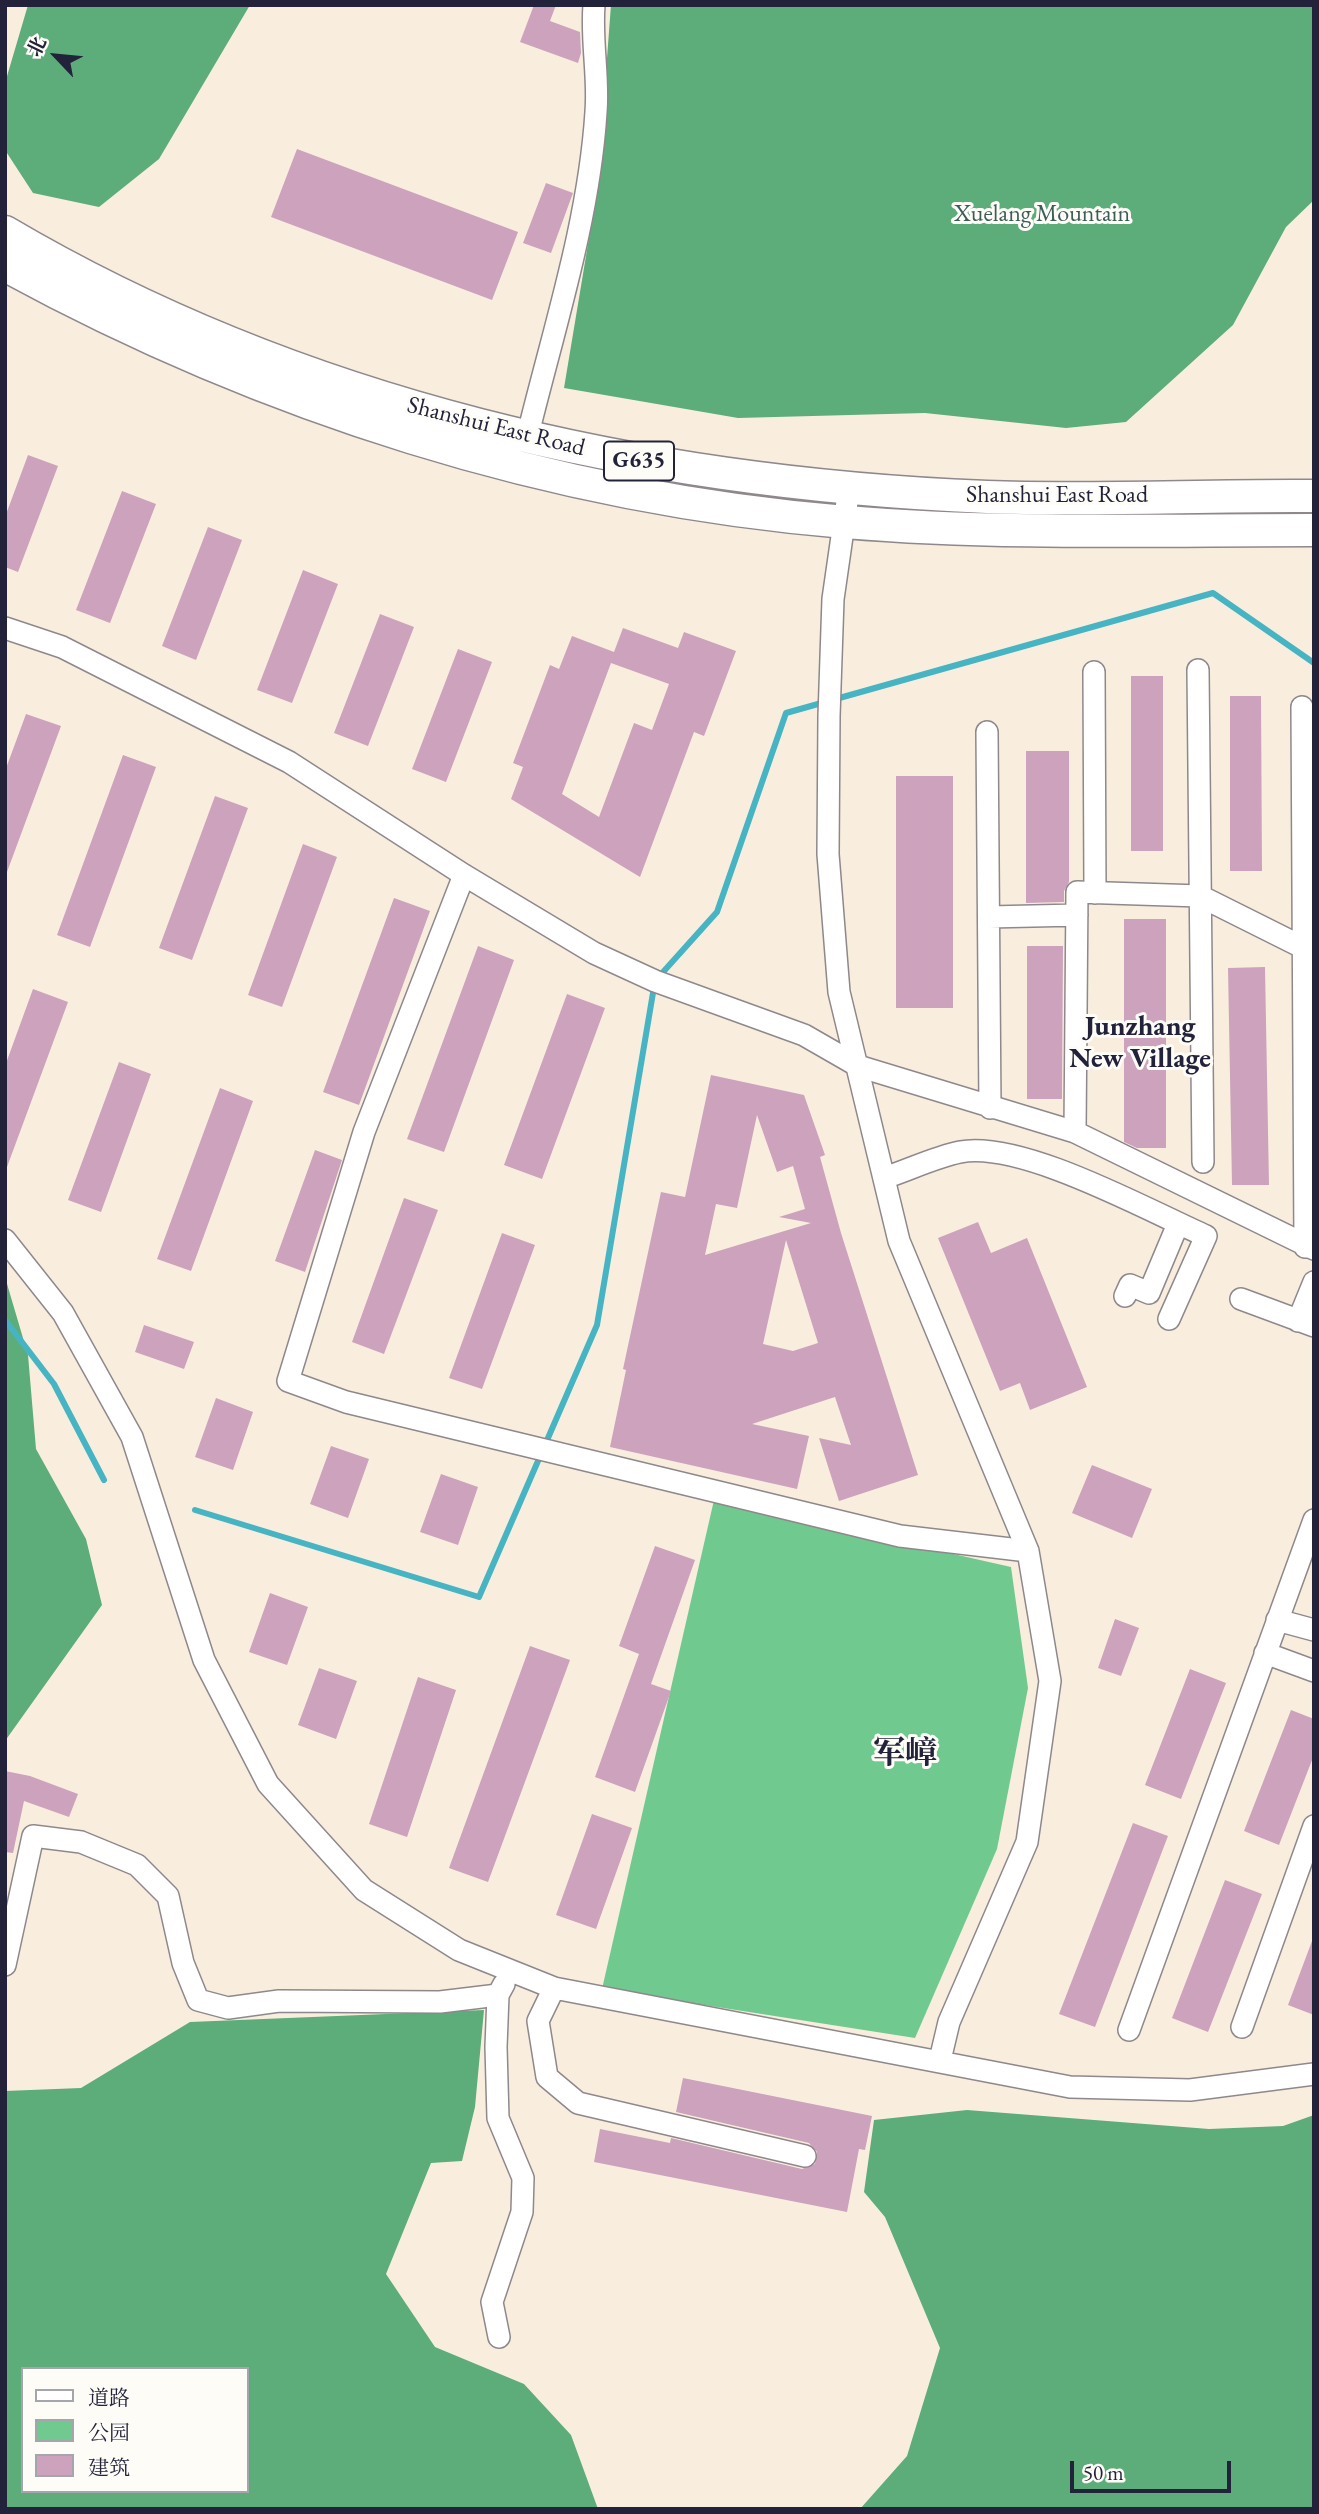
<!DOCTYPE html>
<html>
<head>
<meta charset="utf-8">
<style>
  body { margin:0 }
  #map { position:relative; width:1319px; height:2514px; overflow:hidden; background:#f9eede; font-family:"EB Garamond","Noto Serif SC",serif }
  canvas { display:block }
  .frame { position:absolute; inset:0; border:7px solid #22223b; pointer-events:none }
  .legend { position:absolute; left:21px; top:2367px; width:228px; height:126px; box-sizing:border-box; background:#fdfcf7; border:2px solid #a5a5ac; margin:0; padding:9px 12px; list-style:none; font-size:21px; color:#22223b }
  .legend li { display:flex; align-items:center; gap:14px; height:35px }
  .legend b { width:35px; border:2px solid #a5a5ac }
  .north { position:absolute; left:21px; top:21px; width:70px; height:70px; -webkit-text-stroke:5px #fdfcf7; paint-order:stroke; rotate:296deg; font-size:19px; font-weight:700; line-height:28px; text-align:center; color:#22223b }
  .north::after { content:''; display:block; margin:auto; width:24px; height:32px; background:#22223b; clip-path:polygon(50% 0,100% 100%,50% 72%,0 100%) }
  .scale { position:absolute; left:1070px; top:2461px; width:161px; height:32px; box-sizing:border-box; border:4px solid #22223b; border-top:0; padding-left:9px; font-size:21px; line-height:24px; white-space:nowrap; color:#22223b; -webkit-text-stroke:5px #fdfcf7; paint-order:stroke }
</style>
</head>
<body>
<div id="map">
<canvas width="1319" height="2514"></canvas>
<div class="frame"></div>
<ul class="legend">
<li><b style="height:9px;background:#fff"></b>道路</li>
<li><b style="height:19px;background:#70c98f"></b>公园</li>
<li><b style="height:19px;background:#cca2bd"></b>建筑</li>
</ul>
<div class="north">北</div>
<div class="scale">50 m</div>
</div>
<script>
const c = document.querySelector('canvas').getContext('2d');
c.lineJoin = 'round';
function fillPath(path, color) { c.fillStyle = color; c.fill(path, 'evenodd'); }
function strokePath(path, color, width, dash) { c.strokeStyle = color; c.lineWidth = width; c.lineCap = dash ? 'butt' : 'round'; c.setLineDash(dash || []); c.stroke(path); }
function drawText(font, color, halo, rows, align = 'center') {
  c.font = font + ' "EB Garamond","Noto Serif SC",serif'; c.lineWidth = 6; c.setLineDash([]); c.textBaseline = 'middle'; c.strokeStyle = halo; c.fillStyle = color; for (const [text, x, y, turn = 0] of rows) {
    c.save(); c.translate(x, y); c.rotate((+turn || 0) * Math.PI / 180); c.textAlign = isNaN(turn) ? turn : align; if (halo) c.strokeText(text, 0, 0); c.fillText(text, 0, 0); c.restore();
  }
}
fillPath(new Path2D(`
  M714,1500L1011,1567L1028,1688L997,1849L915,2038L602,1989Z`), '#70c98f');
fillPath(new Path2D(`
  M28,5H250L159,159L99,207L33,193L5,150V83Z
  M611,5H1314V200L1286,227L1233,325L1126,422L1066,428L925,413L738,418L564,388L597,190Z
  M5,1277L28,1355L36,1449L86,1539L102,1605L5,1741Z
  M484,2010L475,2107L462,2161L431,2163L386,2274L435,2347L524,2384L571,2435L598,2509H5V2091L81,2088L190,2022ZM23,2369H247V2491H23Z
  M967,2110L1209,2129L1283,2126L1314,2115V2509H860L907,2456L940,2348L885,2217L864,2192L874,2120Z`), '#5cad7a');
strokePath(new Path2D(`
  M5,1320L54,1384L104,1480
  M195,1510L479,1597L597,1325L655,981L717,912L786,713L1213,593L1314,663`), '#47b4c3', 6);
fillPath(new Path2D(`
  M534,5H556L550,21L580,32L581,53L578,63L520,42Z
  M297,149L518,232L492,300L271,217Z
  M546,183L573,193L551,253L523,243Z
  M28,455L58,466L18,572L5,567V517Z
  M122,491L156,504L110,623L76,610Z
  M208,527L242,540L196,660L162,646Z
  M303,570L338,584L292,703L257,690Z
  M380,614L414,627L368,746L334,733Z
  M623,628L678,648L684,632L736,651L704,736L694,732L640,877L511,799L523,767L513,763L550,665L559,669L572,636L614,652ZM611,663L669,684L652,730L634,723L599,817L562,794Z
  M458,649L492,662L446,782L412,769Z
  M1131,676H1163V851H1131Z
  M1230,696H1261L1262,871H1230Z
  M26,714L61,726L7,872L5,771Z
  M1026,751H1069V882L1064,891V902L1026,903Z
  M123,755L156,767L90,947L57,935Z
  M896,776H953V1008H896Z
  M215,796L248,808L192,960L159,948Z
  M303,844L337,857L282,1007L248,995Z
  M394,898L430,911L359,1105L323,1092Z
  M1124,919H1166V1148H1137L1124,1142Z
  M478,946L514,960L444,1152L407,1139Z
  M1027,946H1063L1062,1099H1027Z
  M1265,967L1269,1185H1232L1228,968Z
  M33,989L68,1002L7,1167L5,1066Z
  M567,994L605,1008L542,1179L504,1165Z
  M119,1062L151,1074L101,1212L68,1200Z
  M711,1075L804,1095L825,1155L820,1157L841,1233L918,1475L839,1501L819,1438L851,1445L835,1397L752,1424L809,1436L797,1489L610,1447L626,1370L623,1369L661,1192L685,1197ZM757,1115L777,1172L793,1166L805,1209L779,1217L811,1223L705,1255L716,1204L737,1208ZM786,1240L818,1343L793,1351L763,1344Z
  M220,1088L253,1101L191,1271L157,1259Z
  M315,1150L342,1160L305,1272L275,1261Z
  M404,1198L438,1210L384,1354L352,1342Z
  M978,1222L991,1253L1027,1238L1087,1387L1030,1410L1020,1383L1000,1391L938,1238Z
  M502,1233L535,1245L482,1389L449,1378Z
  M144,1325L194,1342L184,1369L135,1352Z
  M216,1398L253,1412L233,1470L195,1457Z
  M331,1446L369,1459L348,1518L310,1504Z
  M1092,1465L1152,1489L1132,1538L1072,1513Z
  M441,1474L478,1487L458,1545L420,1532Z
  M655,1546L695,1560L651,1684L671,1691L635,1792L595,1777L639,1654L619,1646Z
  M270,1593L308,1607L287,1665L249,1652Z
  M1115,1619L1139,1628L1121,1676L1098,1668Z
  M530,1646L570,1660L488,1882L449,1868Z
  M319,1668L357,1681L336,1739L298,1725Z
  M1190,1669L1226,1683L1181,1799L1145,1785Z
  M418,1677L456,1690L407,1837L369,1824Z
  M1291,1710L1314,1719V1755L1279,1845L1244,1831Z
  M5,1771L30,1776L78,1794L69,1817L24,1801L13,1853L5,1852Z
  M592,1814L632,1828L596,1929L556,1915Z
  M1133,1823L1168,1836L1095,2027L1059,2014Z
  M1225,1880L1262,1894L1208,2032L1172,2018Z
  M1312,1941H1314V2015L1288,2005Z
  M683,2078L872,2116L865,2150L859,2149L847,2212L594,2162L600,2129L670,2143L671,2138L802,2169L815,2164L817,2152L809,2143L676,2112Z`), '#cca2bd');
const minor = new Path2D(`
  M527,438C553,331 589,222 596,112C599,77 591,41 594,5
  M849,488L833,599L829,716L828,854L839,992L899,1241L1028,1551L1050,1681L1027,1842L949,2022L940,2060
  M5,628L62,647L289,762L464,875L594,953L655,981L804,1035L858,1066L1075,1132L1314,1249
  M1198,670L1203,1162
  M1094,672L1095,893
  M1302,707L1305,1247
  M987,732L990,1108
  M464,875L364,1132L288,1381L346,1402L900,1536L1028,1551
  M989,917L1077,915
  M1075,1132L1077,892L1200,896L1314,953
  M884,1178C909,1170 935,1157 960,1152C1021,1140 1147,1210 1206,1236L1169,1319
  M5,1240L63,1313L132,1437L204,1660L268,1784L364,1890L459,1950L554,1988L1070,2087L1190,2090L1314,2074
  M1125,1296L1130,1285L1149,1293L1178,1224
  M1241,1299L1314,1326
  M1298,1321L1314,1282
  M1277,1620L1314,1630
  M1265,1653L1314,1671
  M5,1965L33,1836L81,1842L137,1865L168,1896L183,1963L198,2000L228,2008L279,2001L440,2002L498,1995
  M554,1988L538,2021L547,2077L578,2103L805,2156
  M1242,2027L1314,1826
  M1129,2030L1314,1520
  M499,2337L492,2302L522,2212L523,2178L498,2118L496,2047L498,1995L504,1984`);
const highway = new Path2D(`
  M5,232C302,407 646,483 987,497C1096,501 1205,495 1314,496
  M5,265C263,406 551,498 845,522C1000,535 1158,530 1314,530`);
strokePath(minor, '#8e888c', 24);
strokePath(highway, '#8e888c', 35);
strokePath(minor, '#fff', 21);
strokePath(highway, '#fff', 32);
for (const [x, y, w] of [
  [639,461,70]
]) { const box = new Path2D(); box.roundRect(x - w / 2, y - 19.5, w, 39, 5); c.fillStyle = '#fdfcf7'; c.fill(box); strokePath(box, '#22223b', 2); }
drawText('bold 23px', '#22223b', null, [
  ["G635",639,461]
]);
drawText('24px', '#3d5c58', '#fdfcf7', [
  ["Xuelang Mountain",1042,214]
]);
drawText('24px', '#22223b', '#fdfcf7', [
  ["Shanshui East Road",496,427,14],
  ["Shanshui East Road",1057,495]
]);
drawText('bold 28px', '#22223b', '#fdfcf7', [
  ["Junzhang",1140,1027],
  ["New Village",1140,1059]
]);
drawText('bold 32px', '#22223b', '#fdfcf7', [
  ["军嶂",905,1754]
]);
</script>
</body>
</html>
